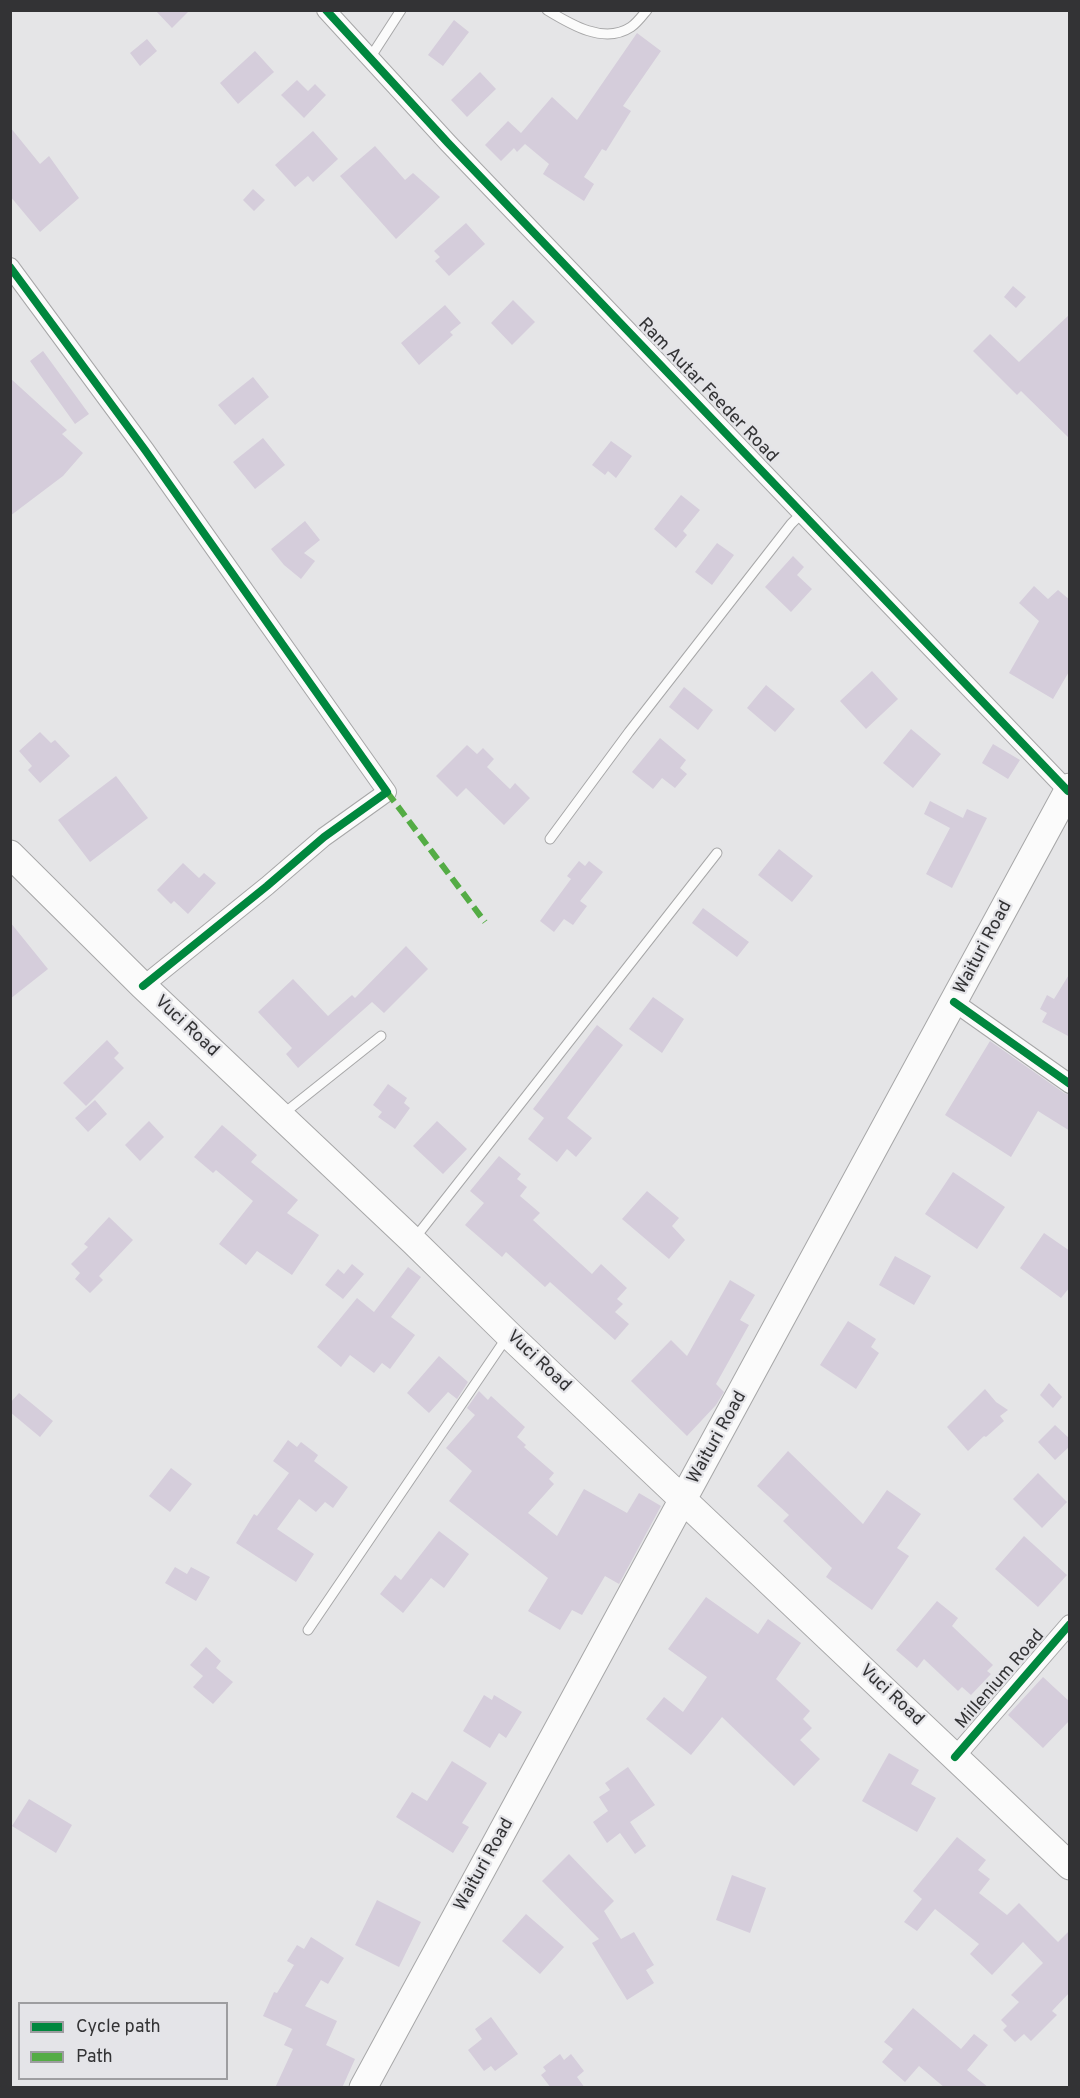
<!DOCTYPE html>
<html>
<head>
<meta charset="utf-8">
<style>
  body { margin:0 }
  #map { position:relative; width:1080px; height:2098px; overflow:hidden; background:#e5e5e7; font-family:Overpass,sans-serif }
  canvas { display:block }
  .frame { position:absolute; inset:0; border:12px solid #333335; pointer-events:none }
  .legend { position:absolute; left:18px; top:2002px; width:210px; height:78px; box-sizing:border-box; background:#e4e4e8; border:2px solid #9d9da0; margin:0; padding:8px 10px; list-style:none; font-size:18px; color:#333335 }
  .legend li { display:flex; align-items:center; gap:12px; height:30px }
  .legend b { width:30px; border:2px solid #9d9da0 }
</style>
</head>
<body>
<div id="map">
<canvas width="1080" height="2098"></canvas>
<div class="frame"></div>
<ul class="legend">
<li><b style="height:8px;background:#00873e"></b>Cycle path</li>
<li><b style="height:8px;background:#54ac45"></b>Path</li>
</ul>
</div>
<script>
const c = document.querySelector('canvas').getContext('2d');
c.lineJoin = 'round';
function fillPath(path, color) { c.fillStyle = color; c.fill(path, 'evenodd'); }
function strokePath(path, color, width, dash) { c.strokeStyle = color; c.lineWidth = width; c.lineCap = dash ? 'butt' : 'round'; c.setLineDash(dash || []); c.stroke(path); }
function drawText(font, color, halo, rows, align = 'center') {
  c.font = font + ' Overpass,sans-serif'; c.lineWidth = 4.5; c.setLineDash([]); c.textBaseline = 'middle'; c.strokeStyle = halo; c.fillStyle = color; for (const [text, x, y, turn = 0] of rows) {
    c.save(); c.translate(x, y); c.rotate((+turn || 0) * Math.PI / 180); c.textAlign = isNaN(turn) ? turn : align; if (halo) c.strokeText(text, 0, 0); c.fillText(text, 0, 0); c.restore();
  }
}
fillPath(new Path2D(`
  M155,10H190L172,28Z
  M454,20L469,32L443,66L428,55Z
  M637,33L661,51L623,106L631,111L606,151L602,149L584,177L594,184L584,201L543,174L549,164L525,144L517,152L514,148L501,161L485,145L508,121L521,133L552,97L577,120Z
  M147,39L157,51L140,66L130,53Z
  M255,51L274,72L238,104L220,83Z
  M480,72L496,89L467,117L451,100Z
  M297,80L308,91L315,84L326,95L304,118L281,95Z
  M10,127L40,164L49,156L79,198L40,232L10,196Z
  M313,131L338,159L313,182L308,176L295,187L275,165Z
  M375,146L405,180L413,173L440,197L396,239L340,176Z
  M253,189L265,200L254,211L243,200Z
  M466,223L485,244L449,276L435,261L440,257L434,251Z
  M1013,286L1026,297L1016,308L1004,297Z
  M513,300L535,322L512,345L491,323Z
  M445,305L461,323L450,332L453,335L419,365L401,343Z
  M1070,314V439L1021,391L1017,395L973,351L990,334L1019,362Z
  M43,351L89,414L75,424L30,361Z
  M253,377L269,397L235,425L218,405Z
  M10,378L67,430L62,434L83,453L63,476L10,516Z
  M263,438L285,465L255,489L233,462Z
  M611,441L632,456L616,478L608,471L605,475L592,465Z
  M681,495L700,510L683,531L687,535L676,548L654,529Z
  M305,521L320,540L304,553L315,561L301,579L284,565L271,549Z
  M717,543L734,555L712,585L695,572Z
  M793,556L804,567L797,575L812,589L791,612L765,587Z
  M1034,586L1048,599L1058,590L1070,600V670L1053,699L1009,673L1039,621L1019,603Z
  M872,671L898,699L866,729L840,701Z
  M766,685L795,709L775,732L747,708Z
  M684,687L713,710L698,730L669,707Z
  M911,729L941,754L913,788L883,763Z
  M40,732L51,743L55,740L70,756L40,783L28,770L32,766L19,751Z
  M660,738L686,760L680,768L687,774L675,788L662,778L653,789L632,772Z
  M993,744L1020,760L1008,779L982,763Z
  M467,745L477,754L483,748L494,759L487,767L510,789L515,783L530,798L504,825L466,788L457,797L436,776Z
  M116,776L148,818L90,862L58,820Z
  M930,801L963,818L967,809L987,818L952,888L926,874L950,828L924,814Z
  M779,849L813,876L792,902L758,875Z
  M579,861L585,866L589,861L603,872L580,901L587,906L573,925L564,919L554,932L540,921L571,879L567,876Z
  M183,863L199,878L204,873L216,883L188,914L174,901L171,904L157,890Z
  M703,908L749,942L737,957L692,923Z
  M10,922L48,969L10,999Z
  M406,946L428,969L384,1013L372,1002L298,1068L286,1054L292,1048L258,1012L293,979L328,1016L352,995L355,998Z
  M1070,973V1037L1042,1022L1047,1013L1040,1009L1047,995L1054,999Z
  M653,997L684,1019L662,1053L629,1029Z
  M597,1025L623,1045L567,1118L592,1138L576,1157L567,1149L557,1162L528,1139L544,1118L533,1109Z
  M107,1040L119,1053L114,1058L124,1068L86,1106L63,1083Z
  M990,1041L1064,1093L1070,1095V1131L1038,1111L1011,1157L945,1115Z
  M388,1084L407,1098L404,1103L410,1108L395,1129L378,1117L382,1112L373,1105Z
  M95,1100L107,1114L88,1132L75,1118Z
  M149,1121L164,1137L140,1161L125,1145Z
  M437,1121L467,1149L443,1174L413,1146Z
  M222,1125L257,1155L251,1162L298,1200L287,1213L319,1235L292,1275L257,1251L246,1265L219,1244L253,1201L216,1170L213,1173L194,1157Z
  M499,1156L521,1174L517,1179L527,1187L520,1196L540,1213L533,1220L592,1274L601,1264L627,1288L617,1299L623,1304L615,1312L629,1324L615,1340L550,1282L545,1287L506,1252L502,1257L465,1225L484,1203L470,1191Z
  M953,1172L1005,1207L977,1249L925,1214Z
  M647,1191L679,1218L672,1226L685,1240L669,1259L622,1219Z
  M109,1217L133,1240L99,1276L103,1280L90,1293L75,1279L80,1273L71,1264L88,1247L84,1244Z
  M1044,1233L1070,1251V1287L1061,1298L1020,1268Z
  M895,1256L931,1276L914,1305L879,1285Z
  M352,1264L364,1274L343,1299L325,1285L338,1269L344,1274Z
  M408,1267L421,1277L391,1317L415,1335L390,1369L382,1363L374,1373L350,1355L341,1367L317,1347L357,1298L374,1312Z
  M730,1280L755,1295L740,1320L749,1325L716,1384L724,1392L716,1405L687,1436L631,1381L671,1340L687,1356Z
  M848,1321L876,1339L871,1347L879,1353L856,1389L820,1365Z
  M439,1356L468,1382L457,1399L448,1392L429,1413L407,1393Z
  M1049,1383L1062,1397L1053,1408L1040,1395Z
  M985,1389L996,1402L1008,1410L1000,1416L1004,1421L986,1437L984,1436L968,1451L947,1427Z
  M479,1391L488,1400L491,1396L525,1427L517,1437L526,1445L524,1447L554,1473L549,1479L554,1484L528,1513L557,1536L584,1489L627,1513L639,1493L661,1506L619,1584L605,1576L582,1615L572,1610L560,1630L528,1611L548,1578L449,1501L472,1471L446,1448L475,1415L467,1408Z
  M19,1393L53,1421L40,1437L10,1412V1403Z
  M1055,1425L1070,1439V1446L1055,1460L1038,1442Z
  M288,1440L297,1447L301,1442L318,1455L314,1461L348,1487L333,1508L325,1502L316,1512L299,1499L277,1529L314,1554L296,1582L236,1543L254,1514L257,1516L289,1473L273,1461Z
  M788,1451L863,1524L887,1490L921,1514L897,1548L909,1556L872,1610L826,1577L832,1568L783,1521L789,1515L757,1486Z
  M171,1468L192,1484L170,1512L149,1496Z
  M1038,1473L1067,1502L1042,1528L1013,1499Z
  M439,1531L469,1554L444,1588L431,1578L403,1613L380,1594L395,1575L401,1580Z
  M1024,1536L1067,1575L1038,1607L995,1569Z
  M175,1567L187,1574L191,1567L210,1577L196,1601L165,1583Z
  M706,1597L758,1634L768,1619L801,1643L776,1679L810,1711L803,1719L812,1728L800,1740L820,1759L794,1786L722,1717L691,1755L646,1719L664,1697L683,1712L707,1677L668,1649Z
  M937,1601L958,1618L952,1626L993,1665L987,1671L991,1674L971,1695L962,1687L958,1691L924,1659L917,1668L896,1650Z
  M206,1647L221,1661L216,1668L233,1682L213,1704L193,1687L203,1676L190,1665Z
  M1043,1677L1070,1702V1720L1043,1748L1008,1715Z
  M484,1695L492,1700L494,1695L522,1712L506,1738L499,1733L490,1748L463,1731Z
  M889,1753L919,1770L911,1784L936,1798L917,1832L862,1801Z
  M452,1761L487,1783L462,1823L469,1827L453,1853L396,1817L412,1792L427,1801Z
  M628,1767L655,1805L630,1822L646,1846L635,1854L620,1833L607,1843L593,1822L608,1811L599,1797L610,1790L605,1783Z
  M29,1799L72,1825L56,1853L12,1826Z
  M957,1837L986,1860L978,1870L990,1879L979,1893L1007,1915L1019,1903L1058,1942L1070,1930V1992L1052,2011L1057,2015L1031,2041L1024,2034L1015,2042L1003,2030L1007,2026L1001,2020L1019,2002L1011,1995L1043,1963L1023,1942L992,1975L970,1954L979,1944L935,1909L917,1931L904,1922L922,1899L913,1891Z
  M569,1854L614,1901L604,1911L621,1939L634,1932L654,1965L646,1970L654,1983L627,2000L592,1943L599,1939L542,1881Z
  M732,1875L766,1888L750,1933L716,1920Z
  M377,1900L421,1922L399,1967L355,1945Z
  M526,1914L564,1947L540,1974L502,1941Z
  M311,1937L344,1958L328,1984L321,1980L305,2006L337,2021L326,2045L355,2059L342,2088H275L293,2049L284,2045L292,2029L263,2016L274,1992L277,1993L294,1965L287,1961L297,1945L304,1949Z
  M913,2008L961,2049L974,2034L988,2045L967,2070L989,2088H945L919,2066L905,2082L882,2062L893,2049L884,2042Z
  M491,2017L518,2054L495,2071L491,2066L484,2071L468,2050L482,2039L475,2029Z
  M560,2054L564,2060L571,2054L584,2071L577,2077L585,2088H551L541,2075L546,2071L543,2067Z`), '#d5cddb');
const service = new Path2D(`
  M547,10C570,24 604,45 631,27C637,23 642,16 647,10
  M370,58L401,10
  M550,839L629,732L791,524L802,513
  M283,1114L381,1036
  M415,1238L717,853
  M308,1630L507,1337`);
const minor = new Path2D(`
  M326,10L448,143L1068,791
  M10,267L145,450L387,792L324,837L267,886L143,986
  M954,1002L1070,1084
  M955,1757L1070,1624`);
const secondary = new Path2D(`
  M10,854L143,986L413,1241L509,1335L1070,1866
  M363,2088L1070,787`);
strokePath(service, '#a7a7a8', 11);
strokePath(minor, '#a7a7a8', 20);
strokePath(secondary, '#a7a7a8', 29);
strokePath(service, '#fbfbfb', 9);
strokePath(minor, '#fbfbfb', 18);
strokePath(secondary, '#fbfbfb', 27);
strokePath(new Path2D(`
  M387,792L485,922`), '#54ac45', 6, [12, 6]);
strokePath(new Path2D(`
  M326,10L448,143L1068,791
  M10,267L145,450L387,792L324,837L267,886L143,986
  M954,1002L1070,1084
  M955,1757L1070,1624`), '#00873e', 8);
drawText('18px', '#333335', '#e4e4e8', [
  ["Ram Autar Feeder Road",707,391,46],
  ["Waituri Road",984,948,-62],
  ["Vuci Road",186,1027,43],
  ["Vuci Road",538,1362,43],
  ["Waituri Road",718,1438,-61],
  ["Millenium Road",1001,1680,-49],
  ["Vuci Road",891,1696,43],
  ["Waituri Road",485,1865,-61]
]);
</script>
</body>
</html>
